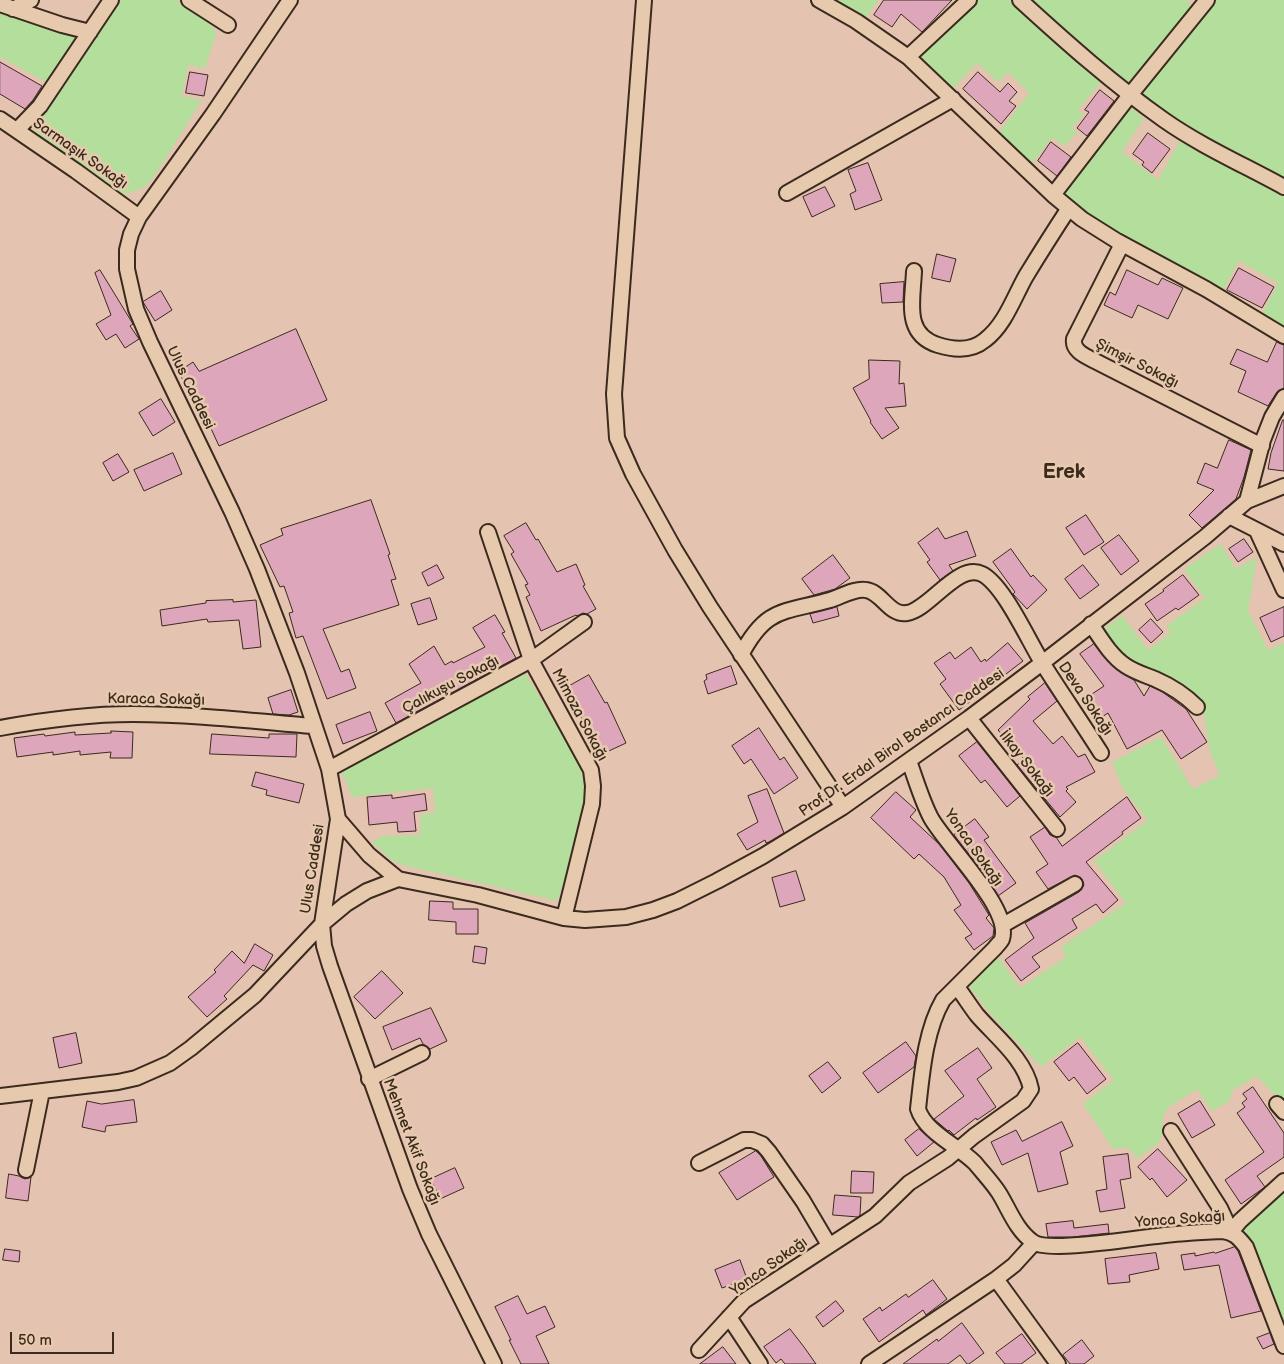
<!DOCTYPE html>
<html>
<head>
<meta charset="utf-8">
<style>
  body { margin:0 }
  #map { position:relative; width:1284px; height:1364px; overflow:hidden; background:#e5c3b1; font-family:"Balsamiq Sans",sans-serif }
  canvas { display:block }
  .scale { position:absolute; left:10px; top:1332px; width:104px; height:22px; box-sizing:border-box; border:2px solid #3b2a1e; border-top:0; padding-left:6px; font-size:15px; line-height:18px; white-space:nowrap; color:#3b2a1e; -webkit-text-stroke:4px #e7caae; paint-order:stroke }
</style>
</head>
<body>
<div id="map">
<canvas width="1284" height="1364"></canvas>
<div class="scale">50 m</div>
</div>
<script>
const c = document.querySelector('canvas').getContext('2d');
c.lineJoin = 'round';
function fillPath(path, color) { c.fillStyle = color; c.fill(path, 'evenodd'); }
function strokePath(path, color, width, dash) { c.strokeStyle = color; c.lineWidth = width; c.lineCap = dash ? 'butt' : 'round'; c.setLineDash(dash || []); c.stroke(path); }
function drawText(font, color, halo, rows, align = 'center') {
  c.font = font + ' "Balsamiq Sans",sans-serif'; c.lineWidth = 5; c.setLineDash([]); c.textBaseline = 'middle'; c.strokeStyle = halo; c.fillStyle = color; for (const [text, x, y, turn = 0] of rows) {
    c.save(); c.translate(x, y); c.rotate((+turn || 0) * Math.PI / 180); c.textAlign = isNaN(turn) ? turn : align; if (halo) c.strokeText(text, 0, 0); c.fillText(text, 0, 0); c.restore();
  }
}
fillPath(new Path2D(`
  M119,0H176L205,20L215,29L216,35L205,68L188,65L182,96L202,100L157,172L145,187L130,193L120,194L33,132Z
  M830,0H879L864,19Z
  M978,0H1010L1102,81L1078,110L1084,114L1072,128L1077,132L1065,146L1052,138L1030,166L998,134L1029,93L1008,72L998,82L977,63L952,90L917,60Z
  M1031,0H1186L1196,7L1130,84Z
  M1215,0H1284V179L1176,122L1136,93Z
  M0,11L73,36L74,42L48,83L0,57Z
  M1127,104L1144,118L1122,152L1158,180L1181,139L1284,193V326L1283,328L1261,316L1278,283L1239,261L1222,292C1167,263 1108,235 1062,192Z
  M1220,544L1236,569L1257,557L1248,611L1268,650L1284,643V1105L1257,1076L1233,1090L1229,1101L1212,1111L1197,1089L1168,1108L1163,1117L1162,1133L1159,1143L1137,1158L1129,1148L1113,1149L1083,1104L1114,1080L1080,1037L1041,1067L993,1017L967,984L998,957L1020,988L1066,957L1061,947L1126,903L1094,861L1148,820L1123,789L1112,762L1161,737L1193,789L1220,775L1210,752L1204,715L1199,702L1124,656L1102,631L1122,615L1148,650L1171,633L1166,626L1205,598L1184,569Z
  M524,671L581,766C582,770 585,775 586,780C589,809 568,872 557,901L402,865L391,860L372,842L382,836L420,835L421,814L435,813L433,788L352,797L341,770Z
  M1284,1192V1330L1251,1244L1243,1229Z`), '#b3de9b');
const building = new Path2D(`
  M884,0H952L922,32L901,14L892,27L874,15Z
  M0,62L42,86L33,100L25,109L0,94Z
  M190,72L208,75L204,96L186,93Z
  M978,72L1000,92L1008,83L1017,92L1009,101L1016,106L1001,124L963,89Z
  M1100,90L1114,101L1087,136L1077,128L1089,112L1085,110Z
  M1148,133L1170,149L1152,173L1142,165L1144,162L1133,154Z
  M1051,142L1071,157L1057,176L1038,161Z
  M868,163L882,200L855,210L850,194L856,191L848,170Z
  M825,187L835,206L812,217L803,197Z
  M937,254L956,259L950,282L932,278Z
  M1239,268L1274,287L1262,308L1227,290Z
  M100,270L133,324L130,326L139,339L125,348L116,334L106,340L96,324L111,315L95,273Z
  M1127,270L1158,285L1162,278L1183,288L1168,319L1138,305L1132,318L1104,305L1110,292L1115,295Z
  M904,282L903,302L882,303L880,284Z
  M161,291L172,310L155,321L143,302Z
  M296,329L327,400L219,446L192,387L189,389L178,372L193,362L199,371Z
  M1277,342L1284,345V388L1277,392L1268,406L1238,392L1246,371L1230,364L1237,349L1267,362Z
  M869,360L900,361L899,384L904,383L906,406L885,408L899,428L882,439L870,422L871,421L853,388L869,379Z
  M161,399L175,422L153,436L139,413Z
  M1283,420H1284V471L1268,469L1271,453Z
  M1229,440L1251,450L1244,477L1236,499L1202,528L1189,515L1214,490L1197,483L1205,463L1217,468Z
  M173,453L182,474L144,491L134,470Z
  M118,454L129,472L113,481L103,463Z
  M371,500L390,554L388,555L396,579L391,580L399,605L323,629L341,672L349,669L356,688L327,699L303,636L296,638L289,613L293,612L284,586L280,587L260,545L283,535L281,529Z
  M1086,515L1104,542L1084,555L1066,528Z
  M526,523L536,540L538,539L557,572L576,564L585,585L583,586L596,609L587,614L583,613L577,616L576,615L541,631L526,597L530,595L525,585L528,584L511,554L514,552L504,536Z
  M938,528L945,539L967,531L976,556L949,565L953,571L940,580L927,562L930,560L918,543Z
  M1119,535L1139,561L1121,575L1101,548Z
  M1244,539L1253,552L1238,562L1229,549Z
  M1011,549L1031,577L1033,575L1047,590L1027,609L1013,594L1015,592L993,562Z
  M833,555L850,578L835,589L814,595L802,579Z
  M437,565L444,578L428,586L422,573Z
  M1083,565L1099,585L1080,599L1065,579Z
  M1183,575L1199,595L1178,610L1176,608L1157,621L1145,604L1164,591L1163,590Z
  M430,598L437,619L418,625L411,604Z
  M233,600V602L256,600L261,647L243,649L239,620L208,622L207,619L162,626L160,610L206,603V601Z
  M837,607L839,616L813,623L810,614Z
  M1284,607V636L1271,642L1260,618Z
  M495,615L505,632L502,633L516,658L396,723L385,703L421,683L409,664L434,646L445,665L452,661L453,663L485,647L473,628Z
  M1151,619L1163,632L1151,643L1139,630Z
  M1008,643L1023,661L959,710L940,684L946,679L934,663L950,652L955,659L971,647L981,662L985,659L986,661Z
  M1094,644L1115,668L1134,680L1144,696L1150,686L1161,691L1186,709L1207,742L1181,759L1162,730L1127,749L1108,713L1099,719L1086,698L1104,686L1080,654Z
  M731,666L737,684L708,694L704,681L707,679L706,675Z
  M589,675L605,703L607,702L626,743L598,756L580,715L566,688Z
  M1045,683L1057,701L1033,721L1053,744L1062,736L1078,757L1085,754L1095,772L1066,787L1068,789L1066,791L1076,802L1060,817L1017,765L1024,759L998,730L1030,699L1028,697Z
  M291,690L298,712L289,715L273,714L268,698Z
  M370,712L377,731L343,744L336,725Z
  M759,728L780,760L784,757L798,778L774,794L751,759L744,764L732,746Z
  M111,731L133,732L132,758H110L111,752L80,755V751L53,755V752L17,757L14,738L44,734L45,736L75,732V735L111,733Z
  M212,734L269,738V734H297L296,757L210,754Z
  M977,742L1020,796L1007,807L985,780L981,783L959,756Z
  M256,772L304,784L299,803L266,795L267,790L252,786Z
  M767,789L784,833L769,842L766,843L765,840L747,850L737,834L758,822L748,796Z
  M896,792L916,810L910,817L940,845L969,883L989,915L986,918L994,928L993,936L974,950L965,938L972,934L954,910L961,905L944,877L919,854L914,859L871,818Z
  M425,794L427,810L414,812L416,831L398,832L397,822L369,825L367,797L392,795V798Z
  M1127,797L1141,818L1122,832L1123,834L1086,862L1118,900L1103,913L1096,904L1072,919L1077,928L1032,957L1040,967L1021,981L1005,960L1034,938L1025,923L1079,892L1084,885L1082,879L1075,875L1048,889L1036,872L1048,864L1030,837L1045,827L1050,835L1056,837L1062,846Z
  M975,819L989,837L984,840L1016,883L998,896L983,872L954,835Z
  M796,871L805,900L780,907L772,878Z
  M430,901L453,902V909H478V934H456V922L429,920Z
  M255,944L273,955L264,971L253,965L224,996L227,999L207,1017L188,997L216,972L214,970L232,951L244,963Z
  M475,946L487,948L485,964L473,962Z
  M382,971L403,993L375,1019L354,997Z
  M431,1008L447,1041L430,1049L423,1044L420,1038L392,1050L383,1027Z
  M76,1033L82,1063L59,1068L53,1038Z
  M906,1042L916,1056L914,1067L878,1093L863,1073Z
  M1078,1043L1106,1079L1087,1094L1074,1077L1069,1081L1054,1062Z
  M978,1048L992,1068L977,1079L996,1107L977,1120L976,1118L954,1135L949,1130L948,1131L934,1119L964,1096L945,1071Z
  M828,1062L841,1078L822,1093L809,1076Z
  M1253,1087L1284,1133V1157L1257,1176L1265,1187L1241,1204L1225,1180L1264,1152L1237,1113L1245,1107L1242,1103L1247,1099L1243,1094Z
  M134,1100L137,1122L106,1126L105,1132L82,1127L87,1101L101,1104Z
  M1200,1101L1215,1125L1192,1138L1178,1114Z
  M1062,1122L1073,1146L1060,1152L1068,1184L1038,1192L1028,1153L1002,1165L991,1142L1016,1130L1022,1141Z
  M919,1129L934,1142L917,1156L905,1140Z
  M1158,1149L1187,1180L1167,1197L1152,1178L1150,1180L1138,1167Z
  M756,1151L761,1156L774,1177L737,1200L719,1173Z
  M1128,1154L1131,1178L1120,1180L1125,1208L1100,1212L1096,1191L1107,1189L1103,1157Z
  M455,1168L464,1188L440,1199L431,1179Z
  M852,1171L874,1172L873,1193H851Z
  M9,1174L19,1176L25,1179L31,1177L28,1201L6,1198Z
  M835,1195L861,1197L860,1215L858,1217L833,1215Z
  M1073,1221L1074,1228L1108,1224L1109,1233L1073,1237H1048L1046,1224Z
  M1235,1247L1238,1251L1261,1311L1231,1318L1219,1265L1184,1270L1181,1255L1195,1253V1256L1214,1252L1215,1253Z
  M5,1249L20,1251L19,1262L3,1260Z
  M1156,1253L1159,1269L1129,1275L1130,1282L1108,1284L1105,1259Z
  M740,1260L747,1279L722,1288L715,1270Z
  M933,1280L947,1299L926,1315L923,1310L879,1342L863,1319L880,1307L882,1311L906,1294L908,1297Z
  M518,1296L527,1314L545,1306L555,1327L536,1336L549,1364H521L509,1340H511L495,1307Z
  M836,1301L844,1311L823,1327L816,1317Z
  M962,1323L984,1353L969,1364H967L960,1355L948,1364H903L937,1339L938,1341Z
  M790,1329L804,1347L816,1364H785L781,1359L776,1363L764,1347Z
  M1270,1333L1274,1344L1263,1349L1257,1338Z
  M1022,1334L1036,1353L1021,1364H1005L996,1353Z
  M1082,1340L1094,1356L1084,1364H1070L1063,1355Z
  M723,1347L736,1364H700Z`);
fillPath(building, '#dda6bb');
strokePath(building, '#3b2a1e', 1);
const minor = new Path2D(`
  M189,0L228,25
  M290,0L213,114L139,217L131,234L127,250V269L136,309L150,342L232,512L257,569L297,673L329,769L338,819
  M644,0L614,394L617,438L633,474L675,550L710,607L843,807
  M819,0L856,21L908,57L1053,195L1082,219L1117,241L1206,289L1284,336
  M1020,0C1066,42 1113,84 1164,120C1201,146 1244,165 1284,187
  M0,4L62,25L90,32
  M13,9L31,0
  M908,57L969,0
  M0,119L76,171L139,217
  M17,130L40,106L111,0
  M787,193L953,99
  M1053,195L1130,95L1207,0
  M1122,244L1074,339C1072,352 1088,357 1097,362L1262,446
  M914,271C913,300 903,334 938,345C954,350 972,351 985,340C1005,325 1014,297 1026,276C1040,253 1054,231 1069,208
  M1247,501L1263,440L1272,417L1284,397
  M1229,516L1284,544
  M1257,531L1284,590
  M488,532L531,660L591,770L593,786L592,804L564,918
  M1091,624C1101,639 1111,656 1126,666C1135,672 1145,675 1155,679C1171,686 1184,694 1197,707
  M741,655C766,607 783,613 830,600C840,597 855,588 866,590C882,592 889,616 907,613C929,610 958,562 982,574C1004,585 1029,642 1043,664C1062,694 1082,723 1101,753
  M969,718L1057,829
  M0,728C44,720 88,714 133,714C193,714 253,721 313,726
  M909,761C916,780 922,801 931,818C946,845 1012,909 1002,939C1001,942 997,945 995,948L943,1000C925,1031 922,1074 918,1109C925,1132 958,1146 975,1163C983,1173 992,1182 999,1193C1009,1209 1016,1230 1033,1242C1048,1253 1135,1238 1157,1236C1179,1233 1200,1232 1222,1231C1234,1232 1239,1238 1246,1247L1284,1346
  M329,769L531,660L584,622
  M398,879L369,855L338,819L322,924L324,946L330,966L410,1189L429,1234L494,1364
  M1003,925L1075,884
  M369,1079L422,1053
  M0,1096L118,1082L136,1078L170,1063L191,1048L255,995L322,924L346,904L367,891L398,879L478,895L564,918L585,920L626,917L653,910L677,901L717,881L763,856L843,807L969,718L1042,663L1205,537L1247,501L1284,486
  M1277,1104L1284,1112
  M1171,1131L1220,1208L1231,1232L1240,1221L1284,1181
  M699,1163L744,1140H752L762,1144L769,1152L803,1201L829,1245
  M26,1170L42,1091
  M996,1279L1058,1364
  M729,1317L760,1364
  M699,1350L744,1301L875,1216L909,1183L948,1158L974,1136L1023,1101L1031,1089C1025,1059 996,1037 977,1015C970,1006 964,996 957,987
  M869,1364L996,1279L1014,1265L1034,1243`);
strokePath(minor, '#3b2a1e', 18);
strokePath(minor, '#e7caae', 14);
drawText('15px', '#3b2a1e', '#e7caae', [
  ["Sarmaşık Sokağı",80,154,35],
  ["Şimşir Sokağı",1137,364,27],
  ["Ulus Caddesi",190,388,64],
  ["Çalıkuşu Sokağı",451,685,-28],
  ["Deva Sokağı",1085,699,56],
  ["Karaca Sokağı",156,700,1],
  ["Mimoza Sokağı",579,715,62],
  ["Prof.Dr. Erdal Birol Bostancı Caddesi",902,743,-35],
  ["İlkay Sokağı",1026,764,52],
  ["Yonca Sokağı",973,848,55],
  ["Ulus Caddesi",313,869,-81],
  ["Mehmet Akif Sokağı",411,1142,69],
  ["Yonca Sokağı",1180,1220,-4],
  ["Yonca Sokağı",769,1267,-35]
]);
drawText('bold 20px', '#3b2a1e', '#e7caae', [
  ["Erek",1064,473]
]);
</script>
</body>
</html>
